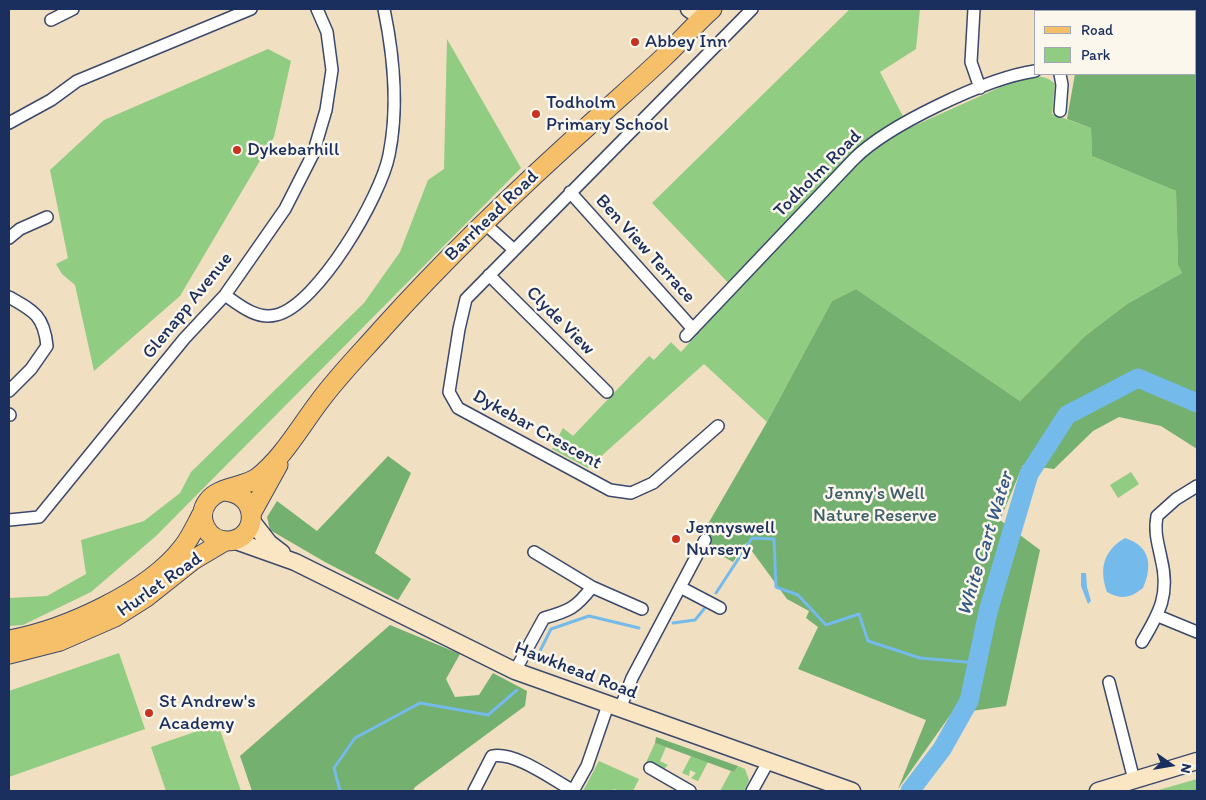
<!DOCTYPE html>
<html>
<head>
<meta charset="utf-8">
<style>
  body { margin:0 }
  #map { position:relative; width:1206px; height:800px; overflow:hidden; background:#f1dfc1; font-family:Itim,sans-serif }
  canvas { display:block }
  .frame { position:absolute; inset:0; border:10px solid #1b2f5e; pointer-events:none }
  .legend { position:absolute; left:1034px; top:10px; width:162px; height:65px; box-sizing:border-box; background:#fbf7ec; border:1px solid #a1a7b3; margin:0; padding:6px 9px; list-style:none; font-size:15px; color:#1b2f5e }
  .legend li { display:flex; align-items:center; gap:10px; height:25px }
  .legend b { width:25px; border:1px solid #a1a7b3 }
  .north { position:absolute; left:1146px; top:740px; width:50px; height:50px; -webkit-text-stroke:4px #fbf7ec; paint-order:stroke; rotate:103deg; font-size:14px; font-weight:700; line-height:20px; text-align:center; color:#1b2f5e }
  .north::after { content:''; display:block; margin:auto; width:18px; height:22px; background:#1b2f5e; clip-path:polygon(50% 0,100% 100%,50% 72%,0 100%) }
</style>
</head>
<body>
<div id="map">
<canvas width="1206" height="800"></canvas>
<div class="frame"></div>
<ul class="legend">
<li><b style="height:6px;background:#f6c06b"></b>Road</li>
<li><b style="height:14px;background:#90cc81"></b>Park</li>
</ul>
<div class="north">N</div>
</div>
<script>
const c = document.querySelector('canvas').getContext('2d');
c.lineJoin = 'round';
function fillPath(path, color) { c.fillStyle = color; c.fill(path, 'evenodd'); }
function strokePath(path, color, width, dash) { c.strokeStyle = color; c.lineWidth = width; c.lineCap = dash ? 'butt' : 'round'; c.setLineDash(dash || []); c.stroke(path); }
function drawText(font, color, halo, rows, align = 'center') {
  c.font = font + ' Itim,sans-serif'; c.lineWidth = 5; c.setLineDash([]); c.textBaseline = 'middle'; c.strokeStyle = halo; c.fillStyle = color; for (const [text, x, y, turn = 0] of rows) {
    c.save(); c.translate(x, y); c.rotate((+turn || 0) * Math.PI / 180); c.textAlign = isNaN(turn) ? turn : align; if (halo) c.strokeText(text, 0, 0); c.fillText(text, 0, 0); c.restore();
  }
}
fillPath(new Path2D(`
  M850,9H920L916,49L880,72L909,128L1023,77C1035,76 1046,75 1055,84L1052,114L1091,128L1092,156L1176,191L1178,265L1182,273L1127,304L1085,336L1020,401L856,289L832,301L767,422L704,364L588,468L552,449L563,428L573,436L649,356L654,360L671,342L681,352L736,291L652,203Z
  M1074,9H1141L1137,11H1073Z
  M447,39L521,168L156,536L91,592L23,625L9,626V598L47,596L86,574L81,540L144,521L180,493L191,472L364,303L400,252L428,180L444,169Z
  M268,49L291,61L274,137L180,296L94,371L75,285L62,274L56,264L68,258L50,170L104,120Z
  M1131,472L1139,484L1118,498L1110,485Z
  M119,653L145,729L9,777V691Z
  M218,724L241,791H166L151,747Z
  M655,743L666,747L660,761L668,765L664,769L650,765L643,769Z
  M691,756L708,762L698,781L691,778L696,773L690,770L689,776L682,773Z
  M599,761L639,779L633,791H619L614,789L612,791H583Z
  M738,766L745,769L749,780L744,791H720L731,771L734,772Z
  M1197,779V791H1155Z`), '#90cc81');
fillPath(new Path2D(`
  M1195,34H1197V449L1161,426L1119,417L1093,431L1054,469L1023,465L1000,520L1040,550L1006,706L951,714L898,789L926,720L798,669L818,627L806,618L809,611L787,599L746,543L733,562L710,549L701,536L767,422L832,301L856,289L1020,401L1085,336L1127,304L1182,273L1178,265L1176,191L1092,156L1091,128L1067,119L1075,74H1195Z
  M388,456L411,473L375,553L411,579L398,600L325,562L270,530L267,517L277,501L317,531Z
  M390,625L460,654L446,679L455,697L479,695L493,673L527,691L525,706L415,787L413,791H252L240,756Z
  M656,737L738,766L734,772L731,771L655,743Z`), '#74b06f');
fillPath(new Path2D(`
  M1125,538C1150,546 1153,565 1143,588C1130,598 1122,600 1107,592C1099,569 1103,551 1125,538Z
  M1081,573H1086L1087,587L1091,601L1088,604L1081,586Z`), '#74baeb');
strokePath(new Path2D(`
  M716,593L752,538L774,539L776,587L798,595L826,625L859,614L868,641L920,658L977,663
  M673,623L695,620L704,609
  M535,661L551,629L589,616L639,628
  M340,791L334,768L355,738L420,703L488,715L517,690`), '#74baeb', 3);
strokePath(new Path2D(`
  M910,791L942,749L969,701L988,612L1029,474L1067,415L1138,378L1197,403`), '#74baeb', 19);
const street = new Path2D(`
  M974,9L971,62L980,88
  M1160,9L1166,11
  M1068,11V9
  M1195,19L1197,20
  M51,20L73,9
  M1060,74L1062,85L1060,111
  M9,123L51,100L77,81L251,9
  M570,192L693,329
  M483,222L513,249
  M9,238L20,229L47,217
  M489,275L607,392
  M225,295C239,305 257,320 276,315C318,305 381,196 389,155C399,106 394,57 384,9
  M9,297C34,311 44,316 47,346L31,369L9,391
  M686,336L854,159C888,125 987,78 1035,71
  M9,414L10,415
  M718,426L653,483L631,493L610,490L458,408L449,392L459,329L466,299L752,9
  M9,520L39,517L184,339L225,295L285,209L313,154L326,110L332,70L327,32L317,9
  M534,552L592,587
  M680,587L720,608
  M1158,616L1197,632
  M1142,642C1160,612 1170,594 1161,558C1158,543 1154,532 1157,516L1176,499L1197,486
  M515,671L544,618C569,611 576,608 592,587L642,609
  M1109,682L1134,780
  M620,709L632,678L705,540
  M650,768L690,791
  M474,791L492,756C515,751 553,780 574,791
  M573,791L587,766L608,705
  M752,791L768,762`);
const secondary = new Path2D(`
  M689,9L702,18
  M251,520L269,543L282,553
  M233,540L295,562L515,671L852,791
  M1098,791L1197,761`);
const primary = new Path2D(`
  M223,491C260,492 260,540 227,541C207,541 195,517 208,501C218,487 242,488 257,478C282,459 300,427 319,402C338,376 361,353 383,328C451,252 522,185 598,117C620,97 643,77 664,57C681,41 695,24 712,9
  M252,512L278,465
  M9,640C64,630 149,592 183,547C191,537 196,525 202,514
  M9,654L60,641L115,617L145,598L193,560L225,541`);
strokePath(street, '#3b496d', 14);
strokePath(secondary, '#3b496d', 19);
strokePath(primary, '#3b496d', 21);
strokePath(street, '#fff', 11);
strokePath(secondary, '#fbe6c4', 16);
strokePath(primary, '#f6c06b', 19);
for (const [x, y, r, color] of [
  [635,42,5,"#c8321e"],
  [536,114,5,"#c8321e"],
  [237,150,5,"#c8321e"],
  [676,539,5,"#c8321e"],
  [149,713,5,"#c8321e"]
]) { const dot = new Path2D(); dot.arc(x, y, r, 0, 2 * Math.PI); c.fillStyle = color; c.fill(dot); strokePath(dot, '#fbf7ec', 2); }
drawText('19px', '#1b2f5e', '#fbf7ec', [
  ["Abbey Inn",645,42],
  ["Todholm",546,103],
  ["Primary School",546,125],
  ["Dykebarhill",247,150],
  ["Jennyswell",686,528],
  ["Nursery",686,550],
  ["St Andrew's",159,702],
  ["Academy",159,724]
], 'left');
drawText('19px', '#1b2f5e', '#fbf7ec', [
  ["Todholm Road",818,174,-45],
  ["Barrhead Road",492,216,-44],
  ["Ben View Terrace",645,249,48],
  ["Glenapp Avenue",188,306,-51],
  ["Clyde View",560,321,45],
  ["Dykebar Crescent",537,430,29],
  ["Hurlet Road",160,585,-35],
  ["Hawkhead Road",576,671,21]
]);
drawText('19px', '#3e5e68', '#fbf7ec', [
  ["Jenny's Well",875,494],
  ["Nature Reserve",875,516]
]);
drawText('italic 20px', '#365988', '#fbf7ec', [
  ["White Cart Water",986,544,-73]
]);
</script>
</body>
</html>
